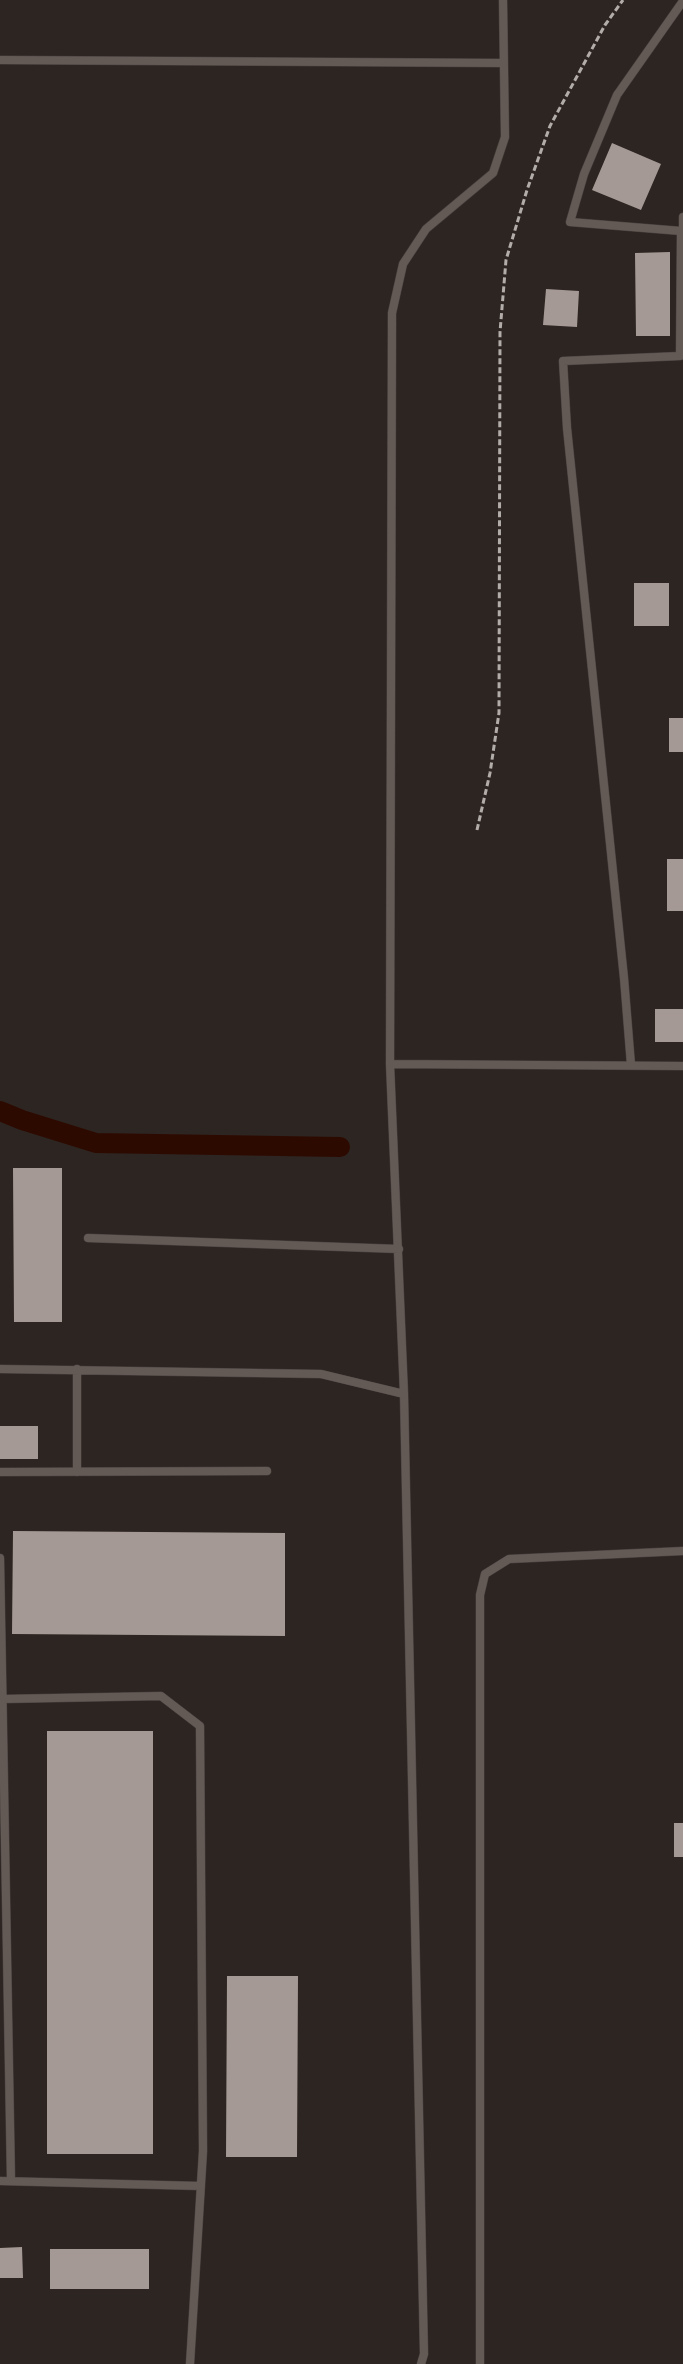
<!DOCTYPE html>
<html>
<head>
<meta charset="utf-8">
<style>
  body { margin:0 }
  canvas { display:block; background:#2d2521 }
</style>
</head>
<body>
<canvas width="683" height="2364"></canvas>
<script>
const c = document.querySelector('canvas').getContext('2d');
c.lineJoin = 'round';
function strokePath(path, color, width, dash) { c.strokeStyle = color; c.lineWidth = width; c.lineCap = dash ? 'butt' : 'round'; c.setLineDash(dash || []); c.stroke(path); }
function fillPath(path, color) { c.fillStyle = color; c.fill(path, 'evenodd'); }
strokePath(new Path2D(`
  M0,1111L22,1120L96,1143L340,1147`), '#2d0a00', 20);
fillPath(new Path2D(`
  M612,143L661,164L641,210L592,190Z
  M670,252V336H636L635,253Z
  M546,289L579,291L577,327L543,325Z
  M634,583H669V626H634Z
  M669,718H683V752H669Z
  M667,859H683V911H667Z
  M655,1009H683V1042H655Z
  M13,1168H62V1322H14Z
  M0,1426H38V1459H0Z
  M13,1531L285,1533V1636L12,1634Z
  M47,1731H153V2154H47Z
  M674,1823H683V1857H674Z
  M227,1976H298L297,2157H226Z
  M22,2247L23,2278H0V2248Z
  M50,2249H149V2289H50Z`), '#a49995');
const lane = new Path2D(`
  M0,60L503,63
  M683,217V231
  M390,1064L683,1066
  M631,1065L624,978L567,428L563,361L680,356L681,231L570,222L584,174L617,95L683,1
  M88,1238L399,1249
  M0,1369L321,1374L404,1394
  M77,1369V1472
  M0,1472L267,1471
  M0,1558L11,2181
  M2,1699L161,1696L200,1726L203,2151L190,2364
  M0,2181L201,2186
  M421,2364L424,2354L404,1394L390,1064L392,313L403,264L426,229L493,173L505,137L503,0
  M480,2364V1595L485,1574L509,1559L683,1551`);
strokePath(lane, '#48413e', 9);
strokePath(lane, '#635a56', 8);
strokePath(new Path2D(`
  M477,830L490,773L499,713L500,332L506,260L527,190L550,126L605,25L623,0`), '#b3adaa', 3, [6, 3]);
</script>
</body>
</html>
